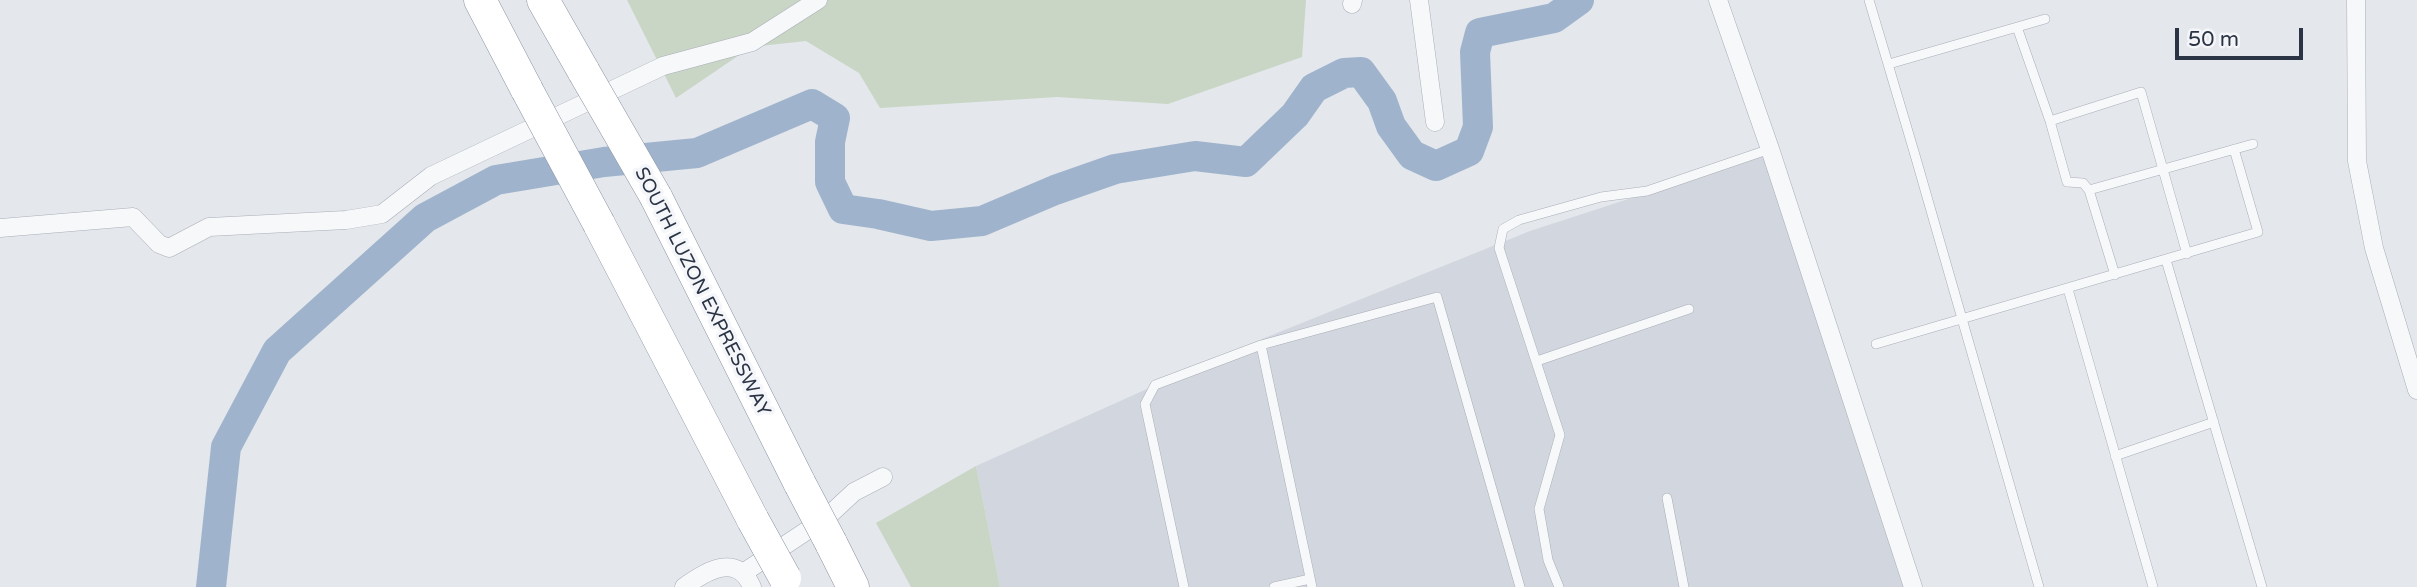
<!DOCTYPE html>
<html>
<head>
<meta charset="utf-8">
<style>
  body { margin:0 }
  #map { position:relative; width:2417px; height:587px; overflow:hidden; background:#e4e7ec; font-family:"Varela Round",sans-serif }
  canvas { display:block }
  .scale { position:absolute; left:2175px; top:28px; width:128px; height:32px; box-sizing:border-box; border:4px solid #2b3445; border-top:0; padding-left:9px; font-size:21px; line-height:24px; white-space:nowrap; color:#2b3445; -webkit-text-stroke:5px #f4f6f9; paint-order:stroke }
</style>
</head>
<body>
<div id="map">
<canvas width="2417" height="587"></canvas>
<div class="scale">50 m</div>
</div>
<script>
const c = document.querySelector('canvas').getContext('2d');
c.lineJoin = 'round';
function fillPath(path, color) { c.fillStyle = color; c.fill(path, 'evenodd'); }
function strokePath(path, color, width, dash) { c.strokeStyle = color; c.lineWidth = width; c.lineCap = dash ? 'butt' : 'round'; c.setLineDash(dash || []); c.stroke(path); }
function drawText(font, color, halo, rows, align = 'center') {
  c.font = font + ' "Varela Round",sans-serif'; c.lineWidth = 7; c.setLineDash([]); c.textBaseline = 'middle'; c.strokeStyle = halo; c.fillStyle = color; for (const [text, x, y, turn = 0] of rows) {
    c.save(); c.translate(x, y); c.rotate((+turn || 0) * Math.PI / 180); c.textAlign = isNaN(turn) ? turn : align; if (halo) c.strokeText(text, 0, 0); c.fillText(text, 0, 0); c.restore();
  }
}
fillPath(new Path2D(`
  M1767,154L1919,587H1000L976,466L1220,356L1530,231Z`), '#d2d6de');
fillPath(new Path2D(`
  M627,0H1306L1302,57L1168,104L1057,97L880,108L859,73L806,41L751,47L676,98Z
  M976,466L1000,587H911L876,523Z`), '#c9d6c5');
strokePath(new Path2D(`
  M211,587L226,447L277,351L425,218L496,180L604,162L697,153L812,104L835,118L830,142V182L843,209L878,214L931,226L982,221L1055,190L1115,169L1195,156L1246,162L1295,115L1314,88L1344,73L1361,72L1382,101L1391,126L1412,155L1436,166L1469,151L1478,127L1475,52L1480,33L1554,18L1579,0`), '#9fb4cc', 30);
const lane = new Path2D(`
  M1869,0L1915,155L2039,587
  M2017,27L2050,121L2067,182L2083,183L2089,190L2115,275
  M1889,64L2045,19
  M2050,121L2141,92L2187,254
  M2089,190L2253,144
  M2166,260L2262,587
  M2068,289L2153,587
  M1876,344L2258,232L2234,149
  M1261,345L1312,587
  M1537,361L1689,309
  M2115,456L2214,422
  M1667,498L1684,587
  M1184,587L1145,404L1155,385L1261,345L1437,297L1520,587
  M1274,587L1310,579
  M1559,587L1548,560L1539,509L1560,435L1499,248L1503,229L1519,220L1601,197L1647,191L1770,149`);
const street = new Path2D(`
  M1419,0L1435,122
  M1718,0L1770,149L1913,587
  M2356,0L2357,161L2374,248L2417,390
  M1352,4L1353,0
  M0,228L133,217L159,244L169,248L209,227L346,220L382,214L431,176L663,66L752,42L818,0
  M743,573L826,518L854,492L883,477
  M684,587C706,571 737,552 752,587`);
const highway = new Path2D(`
  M480,0L527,90
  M543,0L584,72
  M656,197L800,484
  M599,224L753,520
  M831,543L853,587`);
strokePath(lane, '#a9aeb7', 10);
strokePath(street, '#a9aeb7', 19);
strokePath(highway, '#8b94a3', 33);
strokePath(lane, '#f7f8fa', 9);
strokePath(street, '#f7f8fa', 18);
strokePath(highway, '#fff', 32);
const highwayBridge = new Path2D(`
  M584,72L656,197
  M527,90L599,224
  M800,484L831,543
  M753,520L785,578`);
strokePath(highwayBridge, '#8b94a3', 33, []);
strokePath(highwayBridge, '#fff', 32);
drawText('19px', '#2b3445', '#f4f6f9', [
  ["SOUTH LUZON EXPRESSWAY",702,292,63]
]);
</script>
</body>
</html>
